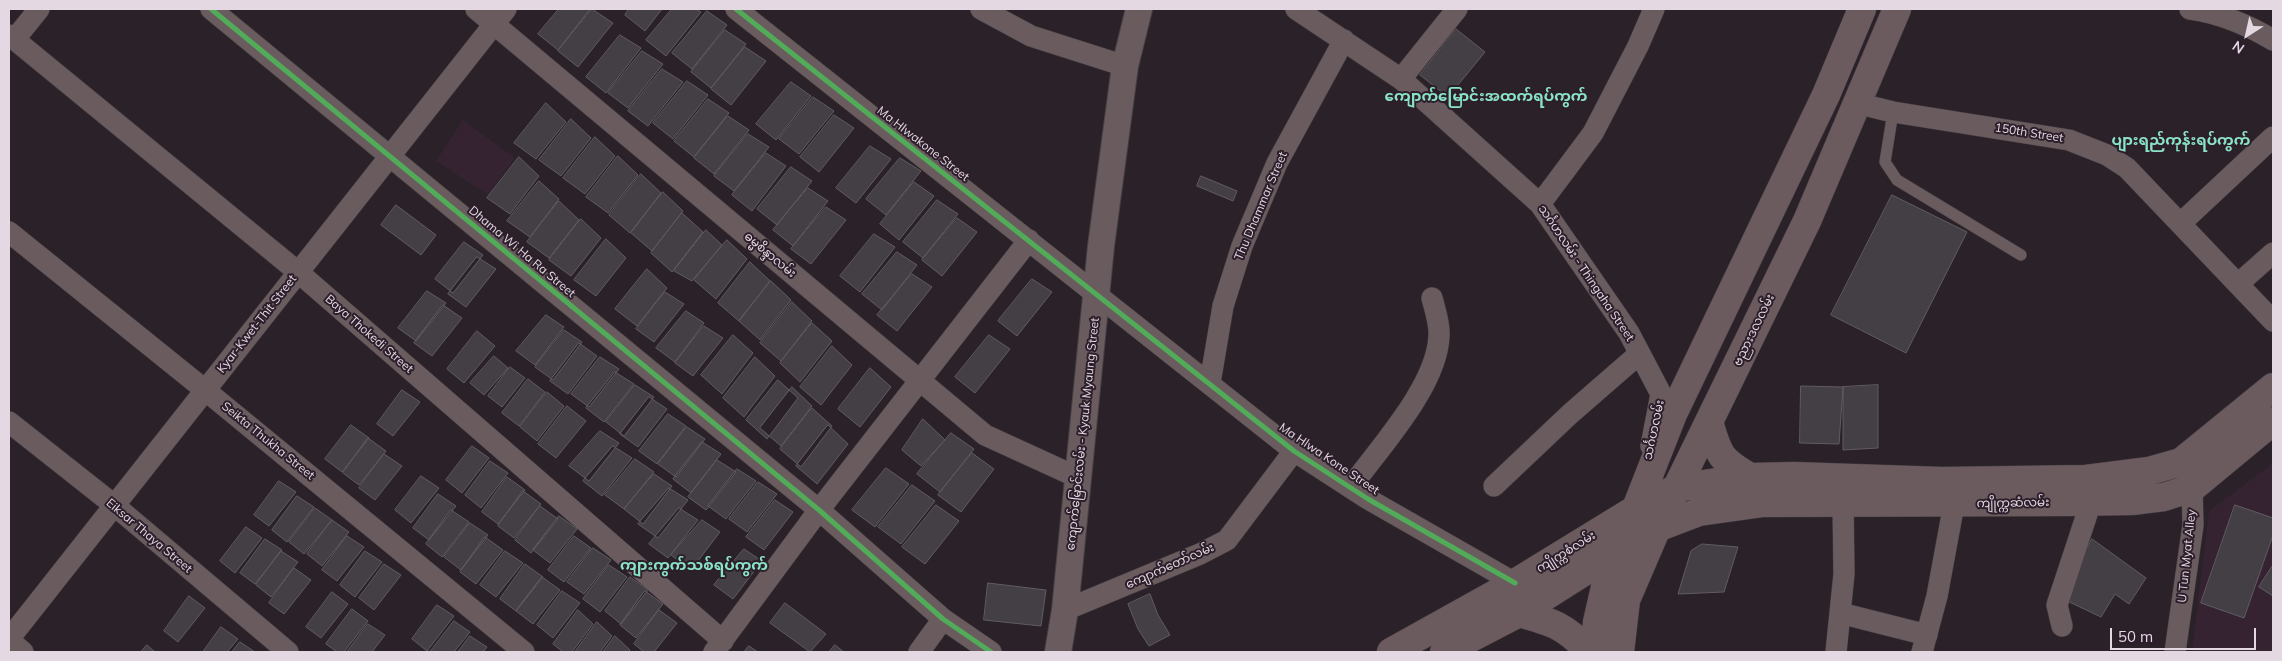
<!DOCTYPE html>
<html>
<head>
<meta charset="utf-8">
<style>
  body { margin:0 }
  #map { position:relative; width:2282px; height:661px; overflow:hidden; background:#2a2228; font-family:Mulish,sans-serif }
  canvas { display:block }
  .frame { position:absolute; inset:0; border:10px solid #e4d9e2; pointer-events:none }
  .north { position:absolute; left:2222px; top:10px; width:50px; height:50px; -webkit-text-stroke:4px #2d1e2b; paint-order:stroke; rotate:215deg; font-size:14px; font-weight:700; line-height:20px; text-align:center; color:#e4d9e2 }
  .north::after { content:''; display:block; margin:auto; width:18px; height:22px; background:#e4d9e2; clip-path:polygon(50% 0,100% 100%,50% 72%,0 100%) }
  .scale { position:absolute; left:2110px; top:628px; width:146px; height:22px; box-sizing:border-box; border:2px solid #e4d9e2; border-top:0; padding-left:6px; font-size:15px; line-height:18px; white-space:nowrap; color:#e4d9e2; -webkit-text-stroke:4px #2d1e2b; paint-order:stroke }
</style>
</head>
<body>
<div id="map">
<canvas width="2282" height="661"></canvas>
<div class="frame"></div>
<div class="north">N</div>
<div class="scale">50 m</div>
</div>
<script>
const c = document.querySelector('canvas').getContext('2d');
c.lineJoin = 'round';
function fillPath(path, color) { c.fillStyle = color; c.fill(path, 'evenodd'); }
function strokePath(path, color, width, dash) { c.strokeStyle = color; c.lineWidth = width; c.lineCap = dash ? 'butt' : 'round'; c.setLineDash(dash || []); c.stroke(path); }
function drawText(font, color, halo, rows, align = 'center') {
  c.font = font + ' Mulish,"Noto Sans Myanmar",sans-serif'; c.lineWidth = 4; c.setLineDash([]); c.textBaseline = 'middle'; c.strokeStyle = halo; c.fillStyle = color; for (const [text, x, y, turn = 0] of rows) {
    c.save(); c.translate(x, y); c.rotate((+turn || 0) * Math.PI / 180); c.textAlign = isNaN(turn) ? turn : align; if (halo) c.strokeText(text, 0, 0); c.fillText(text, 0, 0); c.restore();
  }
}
fillPath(new Path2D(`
  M463,120L515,158L488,195L436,161Z
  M2273,463V652H2192L2209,511Z`), '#352332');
const building = new Path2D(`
  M559,9H590L558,50L538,34Z
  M592,9L613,23L578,67L558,51Z
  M629,9H662L645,31L625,15Z
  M672,9H695L701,12L666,56L646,40Z
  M707,11L727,25L692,69L672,53Z
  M1456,29L1485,52L1448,97L1420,75Z
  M725,30L746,44L711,88L691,72Z
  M620,35L641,48L606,93L586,77Z
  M745,47L766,61L731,105L711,89Z
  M642,51L663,64L628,108L608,93Z
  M662,69L683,82L648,126L628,111Z
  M687,81L708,95L673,139L653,123Z
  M791,82L811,96L776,140L756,124Z
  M813,97L834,111L799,154L779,139Z
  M708,99L729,113L694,157L674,141Z
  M546,103L566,122L536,159L514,143Z
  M834,115L854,128L819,172L800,157Z
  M728,116L749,130L714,174L694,158Z
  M571,119L591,138L561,176L539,160Z
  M748,134L769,147L734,191L714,176Z
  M595,137L615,156L585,194L563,178Z
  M870,146L891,159L856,203L836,188Z
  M766,153L786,166L752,211L732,195Z
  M618,156L638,175L608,213L586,197Z
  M519,157L539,176L510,214L487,198Z
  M900,158L921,171L886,215L866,199Z
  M791,167L812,181L777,225L757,209Z
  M641,174L661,193L630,233L609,215Z
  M1201,176L1237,191L1233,201L1197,186Z
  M539,181L559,199L530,237L507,221Z
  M914,182L934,196L899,240L880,224Z
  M808,188L828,201L793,246L773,230Z
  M663,192L683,211L652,251L631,233Z
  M1892,195L1967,232L1906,353L1831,315Z
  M937,200L958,214L923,258L903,242Z
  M559,201L579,220L549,258L527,242Z
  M396,205L436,235L421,255L381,225Z
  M826,207L846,220L811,264L791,249Z
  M682,213L703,232L672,272L651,253Z
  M957,218L977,232L942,276L922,260Z
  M581,219L601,238L571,276L549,260Z
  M706,230L722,245L692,281L674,271Z
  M874,234L895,247L860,292L840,276Z
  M606,239L626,258L596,296L574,280Z
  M727,240L747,259L716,299L694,280Z
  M464,242L483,255L453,293L435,279Z
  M897,252L917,265L882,310L862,294Z
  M477,257L496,269L466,307L448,294Z
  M750,262L770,281L739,321L718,303Z
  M647,269L667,288L637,326L615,309Z
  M912,274L932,287L897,331L877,315Z
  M1032,279L1052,292L1017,336L998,321Z
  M771,281L791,300L760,340L739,321Z
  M427,291L446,303L416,341L398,328Z
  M665,292L684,304L654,342L636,329Z
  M792,302L812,321L781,361L760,343Z
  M443,305L462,318L432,356L414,343Z
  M686,311L704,323L675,362L656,348Z
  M546,315L564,327L535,365L516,351Z
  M812,323L832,341L800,382L780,363Z
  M704,326L723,338L693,376L675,363Z
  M564,330L582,342L553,380L535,367Z
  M477,331L495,346L464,383L447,369Z
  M733,335L753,353L722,394L701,375Z
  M989,335L1010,349L975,393L955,377Z
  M579,343L597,356L568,394L550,381Z
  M832,346L852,365L821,405L800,387Z
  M494,356L508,368L484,395L470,383Z
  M600,357L619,369L589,407L571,394Z
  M755,357L775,376L744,417L723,398Z
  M510,367L525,378L502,407L488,396Z
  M870,368L891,387L860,427L838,409Z
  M615,372L634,384L604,422L586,408Z
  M528,379L545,392L519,426L502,413Z
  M778,380L798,398L767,439L746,420Z
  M635,385L654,397L624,436L606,422Z
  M1878,385V448L1843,450V387Z
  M1801,386L1843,387L1839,444L1800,443Z
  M792,387L812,406L781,446L760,428Z
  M402,390L420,402L393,436L377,424Z
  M547,392L564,406L537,441L520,427Z
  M649,397L667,409L638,447L620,434Z
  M567,406L586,421L556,458L538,444Z
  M812,408L832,426L801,467L780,449Z
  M668,414L686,426L657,464L639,451Z
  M923,419L945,440L921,466L902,450Z
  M351,425L369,438L342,472L325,459Z
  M828,425L848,444L817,484L796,466Z
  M687,427L705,439L676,477L658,464Z
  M600,431L619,443L589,481L569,466Z
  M951,433L974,449L940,492L917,474Z
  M368,438L386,451L359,485L343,473Z
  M702,442L721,454L691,493L673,479Z
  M472,446L489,458L462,493L446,480Z
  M613,446L632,458L602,496L583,481Z
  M972,453L994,469L961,512L938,495Z
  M384,454L402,466L375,500L359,488Z
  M635,459L654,472L624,509L605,495Z
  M717,460L736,472L706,510L688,497Z
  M490,461L508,473L481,508L465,495Z
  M886,468L909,484L875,527L852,510Z
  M737,469L756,481L726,519L708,506Z
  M654,474L672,486L643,524L624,509Z
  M421,476L439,488L411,523L395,510Z
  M507,477L525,490L498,524L482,512Z
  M279,481L296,492L269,526L254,515Z
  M758,482L777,494L747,532L729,519Z
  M912,485L935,501L901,544L878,527Z
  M669,488L688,500L658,538L638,524Z
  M523,491L541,504L514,538L498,526Z
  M438,494L456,506L429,540L413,528Z
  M297,496L314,507L287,542L272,530Z
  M775,500L793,512L764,550L746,537Z
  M936,505L959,521L925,564L902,547Z
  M2235,505L2273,518V535L2244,618L2201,603Z
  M540,506L558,519L531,553L515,540Z
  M315,508L332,520L304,554L289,542Z
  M679,508L698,520L668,558L649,544Z
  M451,510L469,522L442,557L426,544Z
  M559,516L577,529L550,563L533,550Z
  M332,520L349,532L322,566L307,554Z
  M702,520L720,532L691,570L671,555Z
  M470,523L488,535L461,570L444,557Z
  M246,527L262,538L235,573L220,561Z
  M347,536L364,547L337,581L322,570Z
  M574,536L591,548L564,582L548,570Z
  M485,537L503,550L476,584L460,572Z
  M265,539L282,550L255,584L240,573Z
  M2092,539L2146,578L2129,604L2115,594L2101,617L2063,599Z
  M1702,544L1738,547L1724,592L1678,594L1691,551Z
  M593,548L611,560L584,594L567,582Z
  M744,549L762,561L733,599L714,585Z
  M281,551L298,562L271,597L256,585Z
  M365,551L382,562L355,597L340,585Z
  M505,551L523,563L496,597L480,585Z
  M384,564L401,575L374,610L359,598Z
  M525,564L543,577L516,611L500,599Z
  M609,565L627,577L600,612L583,599Z
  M2273,565V596L2259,587Z
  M294,568L311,580L284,614L269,603Z
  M542,577L560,590L533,624L516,611Z
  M630,577L648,590L621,624L605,611Z
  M988,583L1046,590L1041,626L984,620Z
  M562,591L580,603L553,638L537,625Z
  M645,591L663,604L636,638L620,625Z
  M332,592L348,604L321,638L306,627Z
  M1150,594L1158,615L1170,635L1149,646L1138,629L1128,604Z
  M189,596L205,608L178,642L164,631Z
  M785,603L826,634L810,652L770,623Z
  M437,605L454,616L427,651L412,639Z
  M352,609L368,621L344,652H337L326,644Z
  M578,610L593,624L572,652H563L553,644Z
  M659,610L677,623L654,652H644L634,644Z
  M454,621L470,632L454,652H430Z
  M597,622L612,636L600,652H575Z
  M368,624L385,635L372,652H347Z
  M221,627L238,639L227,652H203Z
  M470,636L487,647L483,652H458Z
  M615,636L630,650L628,652H603Z
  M240,642L255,652H232Z
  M147,645L155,652H141Z
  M835,645L844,652H829Z
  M749,646L758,652H744Z`);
fillPath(building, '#433f45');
strokePath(building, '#615c63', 1);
const service = new Path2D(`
  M1893,112L1885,162L1897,180L2021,255`);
const minor = new Path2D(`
  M211,9L819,510L943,619L991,652
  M476,9L985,435L1079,478
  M736,9L1294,451L1368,499L1515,583
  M981,9L1031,36L1125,66
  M1296,9L1401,79L1540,204L1629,333L1661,394L1651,446
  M2190,9C2220,13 2248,25 2273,40
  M9,35L298,272L723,641
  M14,40L39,9
  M1401,79L1457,9
  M1856,103L1893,112L2069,140L2107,155L2127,168L2273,321
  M1540,204L1593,133L1638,46L1654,9
  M2181,223L2273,137
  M9,232L205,390L524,652
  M2238,284L2273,253
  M1210,383L1223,306L1242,246L1277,163L1344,40
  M9,422L114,505L288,652
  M1494,486L1570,414L1639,354
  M1351,487C1380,447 1437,386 1439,336C1440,324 1435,310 1432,298
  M1065,610L1200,554L1227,540L1294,451
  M1840,613L1927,635
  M2062,626L2057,605L2091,502
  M9,639L506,9
  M9,640L23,652
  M714,652L819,510L1029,240
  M919,652L943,619
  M1836,652L1844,574L1843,502
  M1922,652L1937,596L1954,504
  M2175,652L2193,525L2192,488L2187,475`);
const tertiary = new Path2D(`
  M1058,652L1065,610L1101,246L1125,66L1139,9`);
const primary = new Path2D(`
  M1709,422C1719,455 1719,459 1750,477
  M1519,613C1552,622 1566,626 1589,652
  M1391,652L1515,583L1634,510L1677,488L1750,477L1794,476L1942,481L2086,479L2149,471L2181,462L2273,387
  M1444,652L1519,613L1620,549L1657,528L1699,512L1763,503L2069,502L2132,501L2164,497L2192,488L2273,421
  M1595,652L1597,622L1605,587L1673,414L1826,95L1862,9
  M1620,652L1626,600L1657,528L1807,221L1897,9`);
strokePath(service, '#474045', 12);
strokePath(minor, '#474045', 22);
strokePath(tertiary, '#474045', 28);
strokePath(primary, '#474045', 29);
strokePath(service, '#695b5e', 11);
strokePath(minor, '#695b5e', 21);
strokePath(tertiary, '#695b5e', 26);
strokePath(primary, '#6b5b5f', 28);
strokePath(new Path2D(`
  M211,9L819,510L943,619L991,652
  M736,9L1294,451L1368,499L1515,583`), '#51ab58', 5);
drawText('12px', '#e4d9e2', '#2d1e2b', [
  ["150th Street",2029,133,9],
  ["Ma Hlwakone Street",923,144,38],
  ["Thu Dhammar Street",1261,206,-67],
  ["Dhama Wi Ha Ra Street",522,252,40],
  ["ဓမ္မစိန္ဒာလမ်း",770,255,40],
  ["သင်္ဂဟလမ်း - Thingaha Street",1586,273,56],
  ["Kyar-Kwet-Thit Street",257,324,-52],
  ["ဗညားဒလလမ်း",1754,330,-64],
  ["Baya Thokedi Street",369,334,41],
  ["သင်္ဂဟလမ်း",1654,430,-78],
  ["ကျောက်မြောင်းလမ်း - Kyauk Myaung Street",1083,434,-84],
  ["Seikta Thukha Street",268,441,39],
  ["Ma Hlwa Kone Street",1329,459,34],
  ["ကျိုက္ကဆံလမ်း",2013,503,-1],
  ["Eiksar Thaya Street",149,536,40],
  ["ကျိုက္ကစံလမ်း",1566,552,-32],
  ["U Tun Myat Alley",2187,556,-84],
  ["ကျောက်တော်လမ်း",1170,566,-24]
]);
drawText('bold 15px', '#89e4c4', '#2d1e2b', [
  ["ကျောက်မြောင်းအထက်ရပ်ကွက်",1486,96],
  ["ပျားရည်ကုန်းရပ်ကွက်",2181,140],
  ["ကျားကွက်သစ်ရပ်ကွက်",694,565]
]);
</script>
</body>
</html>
